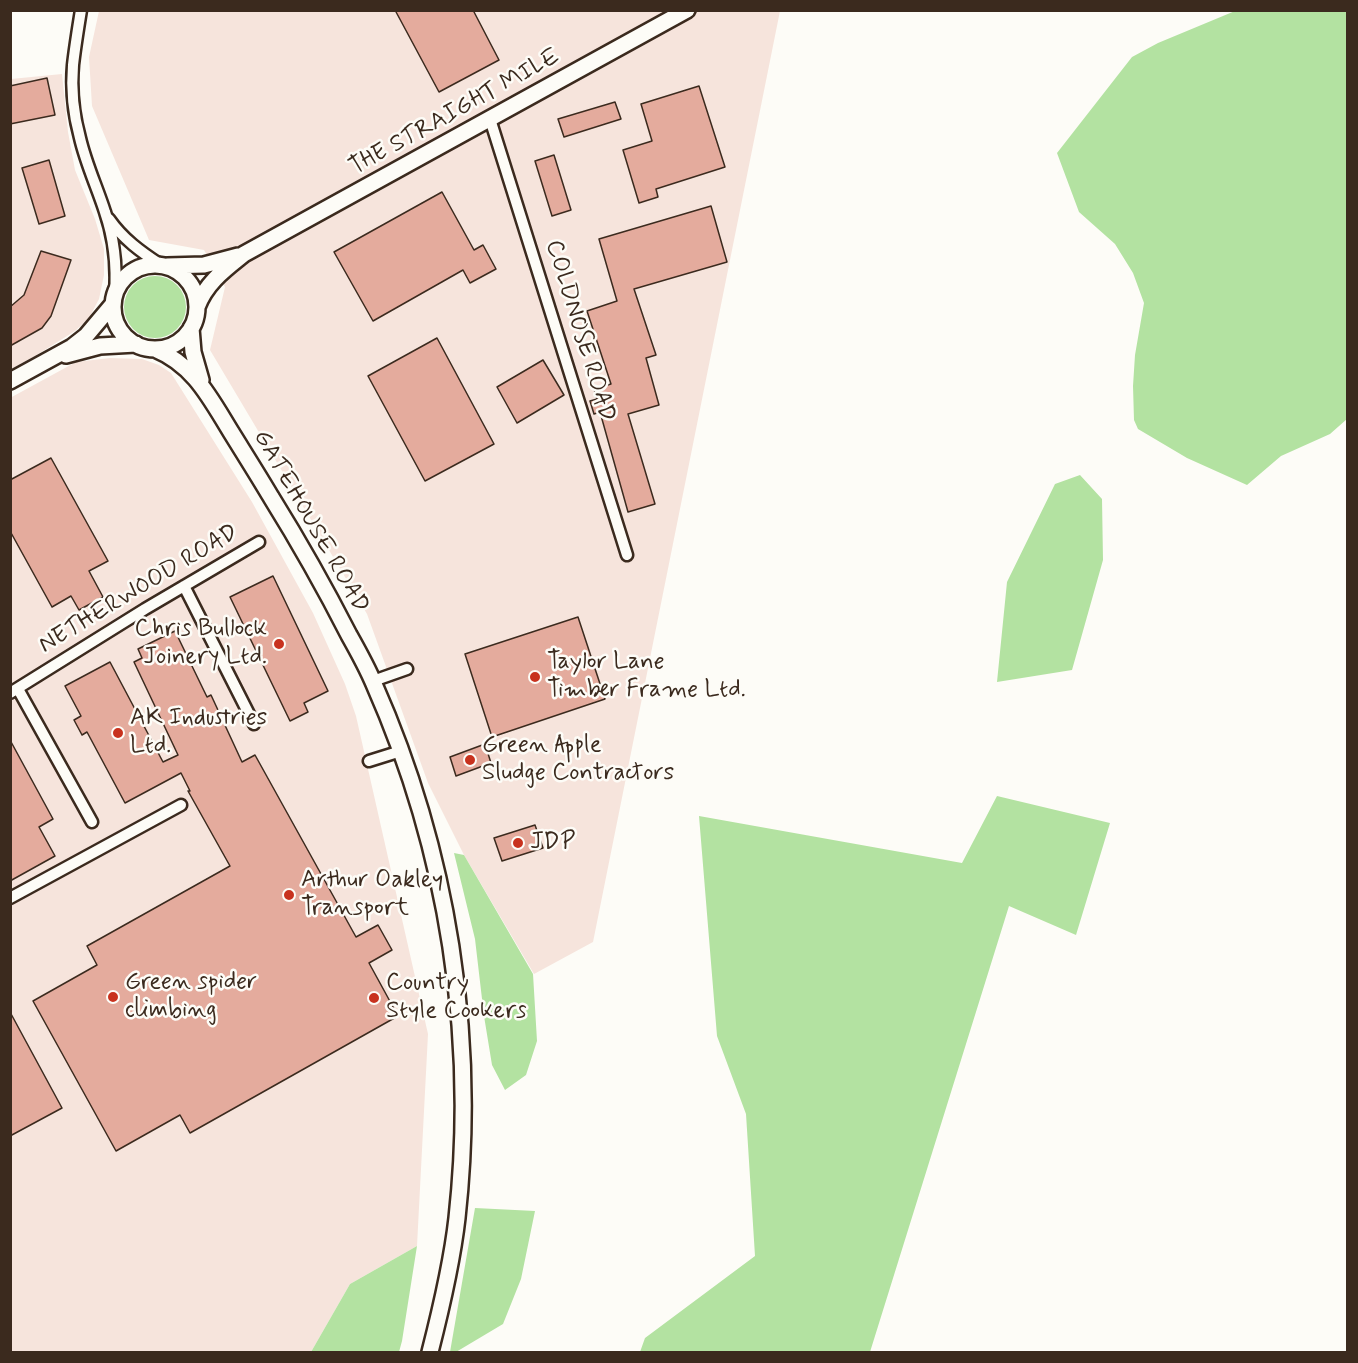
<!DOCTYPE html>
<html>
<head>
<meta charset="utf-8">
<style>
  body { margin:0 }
  #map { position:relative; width:1358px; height:1363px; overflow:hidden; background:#fdfcf7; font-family:Mynerve,sans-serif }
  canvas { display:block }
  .frame { position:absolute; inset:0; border:12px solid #3b2a1e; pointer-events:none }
</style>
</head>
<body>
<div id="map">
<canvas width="1358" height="1363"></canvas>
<div class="frame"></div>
</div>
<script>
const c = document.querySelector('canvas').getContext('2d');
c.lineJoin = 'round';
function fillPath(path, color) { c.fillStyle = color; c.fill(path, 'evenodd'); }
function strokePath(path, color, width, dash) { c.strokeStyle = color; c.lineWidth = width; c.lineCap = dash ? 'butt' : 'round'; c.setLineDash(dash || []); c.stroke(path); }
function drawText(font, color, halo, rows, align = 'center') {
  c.font = font + ' Mynerve,sans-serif'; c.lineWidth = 5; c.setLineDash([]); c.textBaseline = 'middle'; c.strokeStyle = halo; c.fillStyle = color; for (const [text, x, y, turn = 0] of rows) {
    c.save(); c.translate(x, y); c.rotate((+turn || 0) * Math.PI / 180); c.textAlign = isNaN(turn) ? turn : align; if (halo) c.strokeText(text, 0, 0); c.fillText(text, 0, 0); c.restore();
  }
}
fillPath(new Path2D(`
  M99,11H780L593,942L534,974L464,855L428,783L367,614L210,350L225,287L204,250L149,240L92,106L89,57Z
  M62,74L68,132L75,170L95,219L104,249V275L99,299L89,318L75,331L35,356L11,369V79Z
  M110,358L142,359L159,365L171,373L252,502L313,613L345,684L356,716L428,1034L417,1246L350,1284L311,1352H11L10,398L76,362Z`), '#f6e4dc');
fillPath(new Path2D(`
  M1235,11H1348L1347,419L1330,434L1281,456L1247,485L1187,458L1138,429L1134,420L1133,386L1135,355L1144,303L1133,273L1115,244L1079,212L1057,153L1132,57L1158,43Z
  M124 307a31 31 0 1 1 62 0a31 31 0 1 1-62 0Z
  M1080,475L1102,499L1103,560L1072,670L997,682L1007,582L1055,484Z
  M997,796L1110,823L1076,935L1009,906L870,1352H640L645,1338L755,1256L746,1114L717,1036L699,816L962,863Z
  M454,853L464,855L533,974L537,1041L526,1075L505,1090L492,1065L484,1016L475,939Z
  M475,1208L535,1211L521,1279L503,1324L456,1352H450Z
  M417,1246L402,1341L399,1352H311L350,1284Z`), '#b3e2a1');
const building = new Path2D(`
  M395,10H473L499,60L439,92Z
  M47,78L55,115L10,124V86Z
  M699,86L725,167L656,189L658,197L639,203L623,150L652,141L641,104Z
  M615,102L621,119L564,137L558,119Z
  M554,155L571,210L552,216L535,161Z
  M49,160L65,216L39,224L22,168Z
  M442,192L474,250L483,245L496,269L470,283L463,270L373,321L334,252Z
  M711,206L727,262L634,289L656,355L646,358L659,405L628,414L655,504L628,512L600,412L594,414L590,401L597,399L594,389L611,384L587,311L617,301L599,239Z
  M41,251L71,260L51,316L42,328L10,346V307L24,295Z
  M437,338L494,444L425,481L368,376Z
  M543,360L564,395L517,423L497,387Z
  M51,458L108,561L89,571L103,597L79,610L71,596L52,607L10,531V480Z
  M273,576L328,691L304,703L308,712L290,721L230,597Z
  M578,617L605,699L492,737L465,654Z
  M175,631L207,697L211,695L242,762L255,755L356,937L378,925L392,950L369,963L398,1016L190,1133L180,1115L116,1151L33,1001L97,965L87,946L230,866L188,791H190L181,773L125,803L87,732L82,735L74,720L81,716L65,686L110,662L163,762L178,755L134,662L142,658L138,649Z
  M10,740L53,819L39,827L55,856L10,881Z
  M485,744L491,763L456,776L450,757Z
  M535,825L543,848L502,861L494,838Z
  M10,1012L62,1108L10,1136Z`);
fillPath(building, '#e4ab9d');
strokePath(building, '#3b2a1e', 1.5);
const street = new Path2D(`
  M81,10C78,29 75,47 73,65C71,88 74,116 80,138C86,164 97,187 105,212C114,238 117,266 115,294
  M490,119L627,555
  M109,219C123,239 141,252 161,265
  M184,586L254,724
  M373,681L407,669
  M18,689L92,822
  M10,693L145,609L259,542
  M369,761L401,751
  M10,898L181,805`);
const secondary = new Path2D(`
  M113 307a42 42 0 1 1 84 0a42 42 0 1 1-84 0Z
  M167,266L204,265L238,256
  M197,307C206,283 224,270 244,254L687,10
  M191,328L193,352L201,380
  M155,349C194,365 210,398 231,432C244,453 258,475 271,497C299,542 325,588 349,635C358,651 367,667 374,684C448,851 477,1037 457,1218C452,1263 441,1309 430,1352
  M66,355L100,346L136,344
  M10,381L72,347L86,336L113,304`);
strokePath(street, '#3b2a1e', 15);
strokePath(secondary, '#3b2a1e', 20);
strokePath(street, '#fdfcf7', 10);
strokePath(secondary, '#fdfcf7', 15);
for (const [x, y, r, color] of [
  [279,644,6,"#c8321e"],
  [535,677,6,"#c8321e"],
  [118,733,6,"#c8321e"],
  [470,760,6,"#c8321e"],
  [518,843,6,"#c8321e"],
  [289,895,6,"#c8321e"],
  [113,997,6,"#c8321e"],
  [374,998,6,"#c8321e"]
]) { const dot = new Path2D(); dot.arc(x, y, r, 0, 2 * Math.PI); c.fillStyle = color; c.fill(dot); strokePath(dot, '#fdfcf7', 2); }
drawText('24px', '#3b2a1e', '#fdfcf7', [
  ["THE STRAIGHT MILE",455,113,-29],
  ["COLDNOSE ROAD",579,331,73],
  ["GATEHOUSE ROAD",310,522,60],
  ["NETHERWOOD ROAD",139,590,-31]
]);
drawText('24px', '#3b2a1e', '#fdfcf7', [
  ["Chris Bullock",267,630,"right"],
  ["Joinery Ltd.",267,658,"right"],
  ["Taylor Lane",547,663],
  ["Timber Frame Ltd.",547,691],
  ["AK Industries",130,719],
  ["Ltd.",130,747],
  ["Green Apple",482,746],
  ["Sludge Contractors",482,774],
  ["JDP",530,843],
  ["Arthur Oakley",301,881],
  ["Transport",301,909],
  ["Green spider",125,983],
  ["climbing",125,1011],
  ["Country",386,984],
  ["Style Cookers",386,1012]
], 'left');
</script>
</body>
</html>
